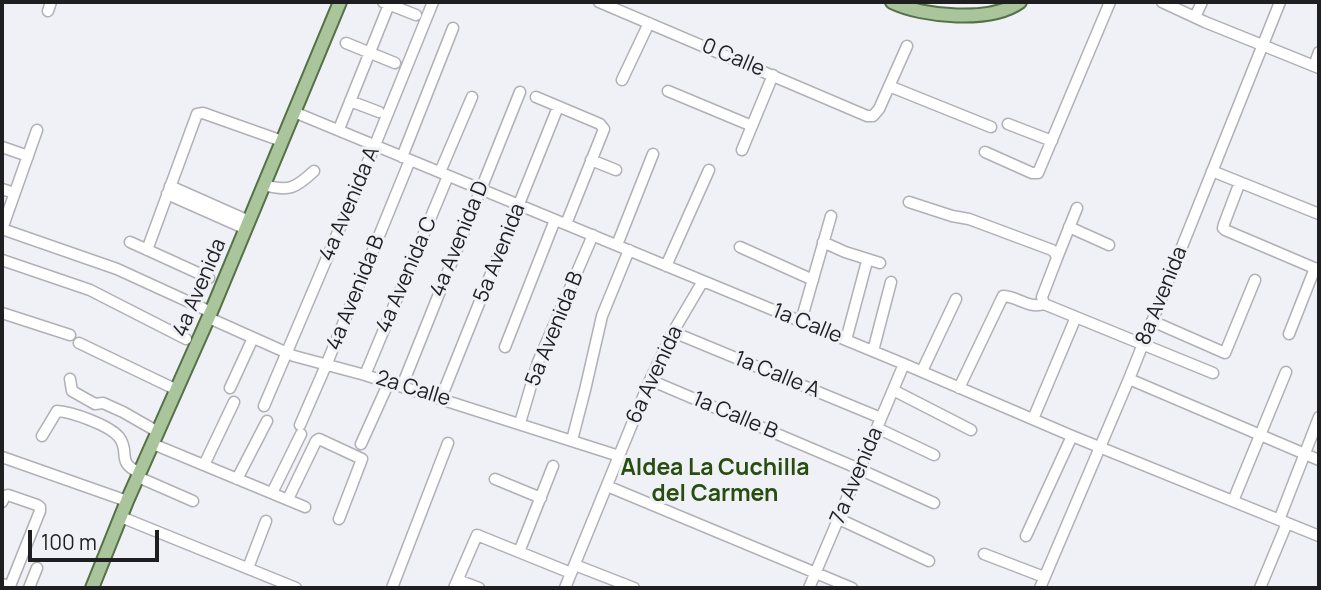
<!DOCTYPE html>
<html>
<head>
<meta charset="utf-8">
<style>
  body { margin:0 }
  #map { position:relative; width:1321px; height:590px; overflow:hidden; background:#f0f0f7; font-family:Manrope,sans-serif }
  canvas { display:block }
  .frame { position:absolute; inset:0; border:4px solid #1f1f21; pointer-events:none }
  .scale { position:absolute; left:28px; top:530px; width:131px; height:32px; box-sizing:border-box; border:4px solid #1f1f21; border-top:0; padding-left:9px; font-size:21px; line-height:24px; white-space:nowrap; color:#1f1f21; -webkit-text-stroke:5px #f0f0f7; paint-order:stroke }
</style>
</head>
<body>
<div id="map">
<canvas width="1321" height="590"></canvas>
<div class="frame"></div>
<div class="scale">100 m</div>
</div>
<script>
const c = document.querySelector('canvas').getContext('2d');
c.lineJoin = 'round';
function strokePath(path, color, width, dash) { c.strokeStyle = color; c.lineWidth = width; c.lineCap = dash ? 'butt' : 'round'; c.setLineDash(dash || []); c.stroke(path); }
function drawText(font, color, halo, rows, align = 'center') {
  c.font = font + ' Manrope,sans-serif'; c.lineWidth = 6; c.setLineDash([]); c.textBaseline = 'middle'; c.strokeStyle = halo; c.fillStyle = color; for (const [text, x, y, turn = 0] of rows) {
    c.save(); c.translate(x, y); c.rotate((+turn || 0) * Math.PI / 180); c.textAlign = isNaN(turn) ? turn : align; if (halo) c.strokeText(text, 0, 0); c.fillText(text, 0, 0); c.restore();
  }
}
const minor = new Path2D(`
  M383,2L416,15
  M599,2L867,116H873L879,109L907,46
  M1162,2L1205,22L1319,68
  M48,11L51,2
  M1195,17L1202,2
  M346,43L395,63
  M1314,66L1319,52
  M622,80L649,23
  M889,86L991,127
  M668,91L752,126
  M536,97L600,124L604,129L566,224
  M350,101L379,112
  M294,112L904,364L1072,436L1319,536
  M1008,124L1052,141
  M339,129L390,2
  M2,147L28,156
  M742,150L773,75
  M985,152L1032,173H1038L1110,2
  M402,157L453,28
  M591,160L616,170
  M1212,171L1319,214
  M440,172L472,97
  M1240,182L1224,224L1223,228L1225,230L1319,270
  M264,185C289,192 296,188 314,171
  M170,186L249,221
  M2,189L14,193
  M167,194L246,229
  M909,202L952,216L969,219L1052,250L1055,253L1057,258L1042,297L1044,304L1213,373
  M1069,227L1109,245
  M2,229L117,269L211,312
  M2,229L37,130
  M130,242L209,278
  M823,242L845,252L880,263
  M617,245L653,154
  M740,247L813,280
  M147,250L197,114L203,113L282,141
  M1057,258L1077,208
  M2,260L90,290L186,339
  M666,266L709,170
  M2,313L70,335
  M209,318L294,356L365,375L619,456
  M801,321L831,216
  M1152,321L1225,353L1255,280
  M673,332L881,418
  M1289,334L1315,268
  M846,340L866,265
  M79,343L177,390
  M505,347L555,220
  M873,351L891,282
  M922,371L956,299
  M365,375L448,176
  M70,379L72,391L95,404L103,403L123,412L158,432
  M1129,379L1319,460
  M650,380L850,465L934,503
  M402,386L520,92
  M230,388L253,338
  M959,388L1003,296C1017,296 1028,309 1044,304
  M893,390L971,430
  M441,398L558,107
  M264,406L375,145L433,2
  M1033,419L1076,317
  M520,423L538,362L593,235
  M300,425L327,363L410,160
  M877,428L934,455
  M42,436L57,411C72,412 109,425 119,437C131,453 115,462 140,473
  M572,440L585,390L602,316L629,250
  M153,444L305,507
  M361,444L389,382
  M2,457L127,501
  M204,465L234,402
  M138,477L193,501
  M237,479L267,421
  M495,479L541,498
  M607,486L852,588
  M272,493L301,434
  M288,499L316,441L319,439L362,459L339,519
  M1233,501L1286,372
  M2,502L5,496L8,495L37,505L40,507V511L10,586L2,584
  M121,517L296,588
  M839,519L929,561
  M1279,520L1319,417
  M1026,536L1072,436
  M519,552L553,466
  M984,554L1044,577
  M575,565L634,588
  M248,568L266,521
  M458,580L479,588
  M29,588L37,568
  M392,588L448,443
  M454,588L477,535L571,573
  M565,588L650,380L673,332L703,281
  M809,588L904,364
  M1040,588L1129,379L1280,2
  M1260,588L1287,523`);
const major = new Path2D(`
  M892,2C923,17 991,23 1020,2
  M92,588L127,501L211,312L340,2`);
strokePath(minor, '#b0b0b6', 13);
strokePath(major, '#547246', 16);
strokePath(minor, '#fff', 10);
strokePath(major, '#aac59c', 12);
drawText('21px', '#1f1f21', '#f0f0f7', [
  ["0 Calle",733,58,23],
  ["4a Avenida A",350,204,-67],
  ["4a Avenida D",460,239,-68],
  ["5a Avenida",500,253,-68],
  ["4a Avenida C",407,275,-67],
  ["4a Avenida",200,288,-67],
  ["4a Avenida B",356,293,-68],
  ["8a Avenida",1162,296,-68],
  ["1a Calle",807,324,22],
  ["5a Avenida B",555,329,-68],
  ["6a Avenida",655,375,-65],
  ["1a Calle A",777,375,22],
  ["2a Calle",413,389,17],
  ["1a Calle B",735,416,23],
  ["7a Avenida",857,476,-67]
]);
drawText('bold 23px', '#274d0f', '#f0f0f7', [
  ["Aldea La Cuchilla",715,469],
  ["del Carmen",715,495]
]);
</script>
</body>
</html>
